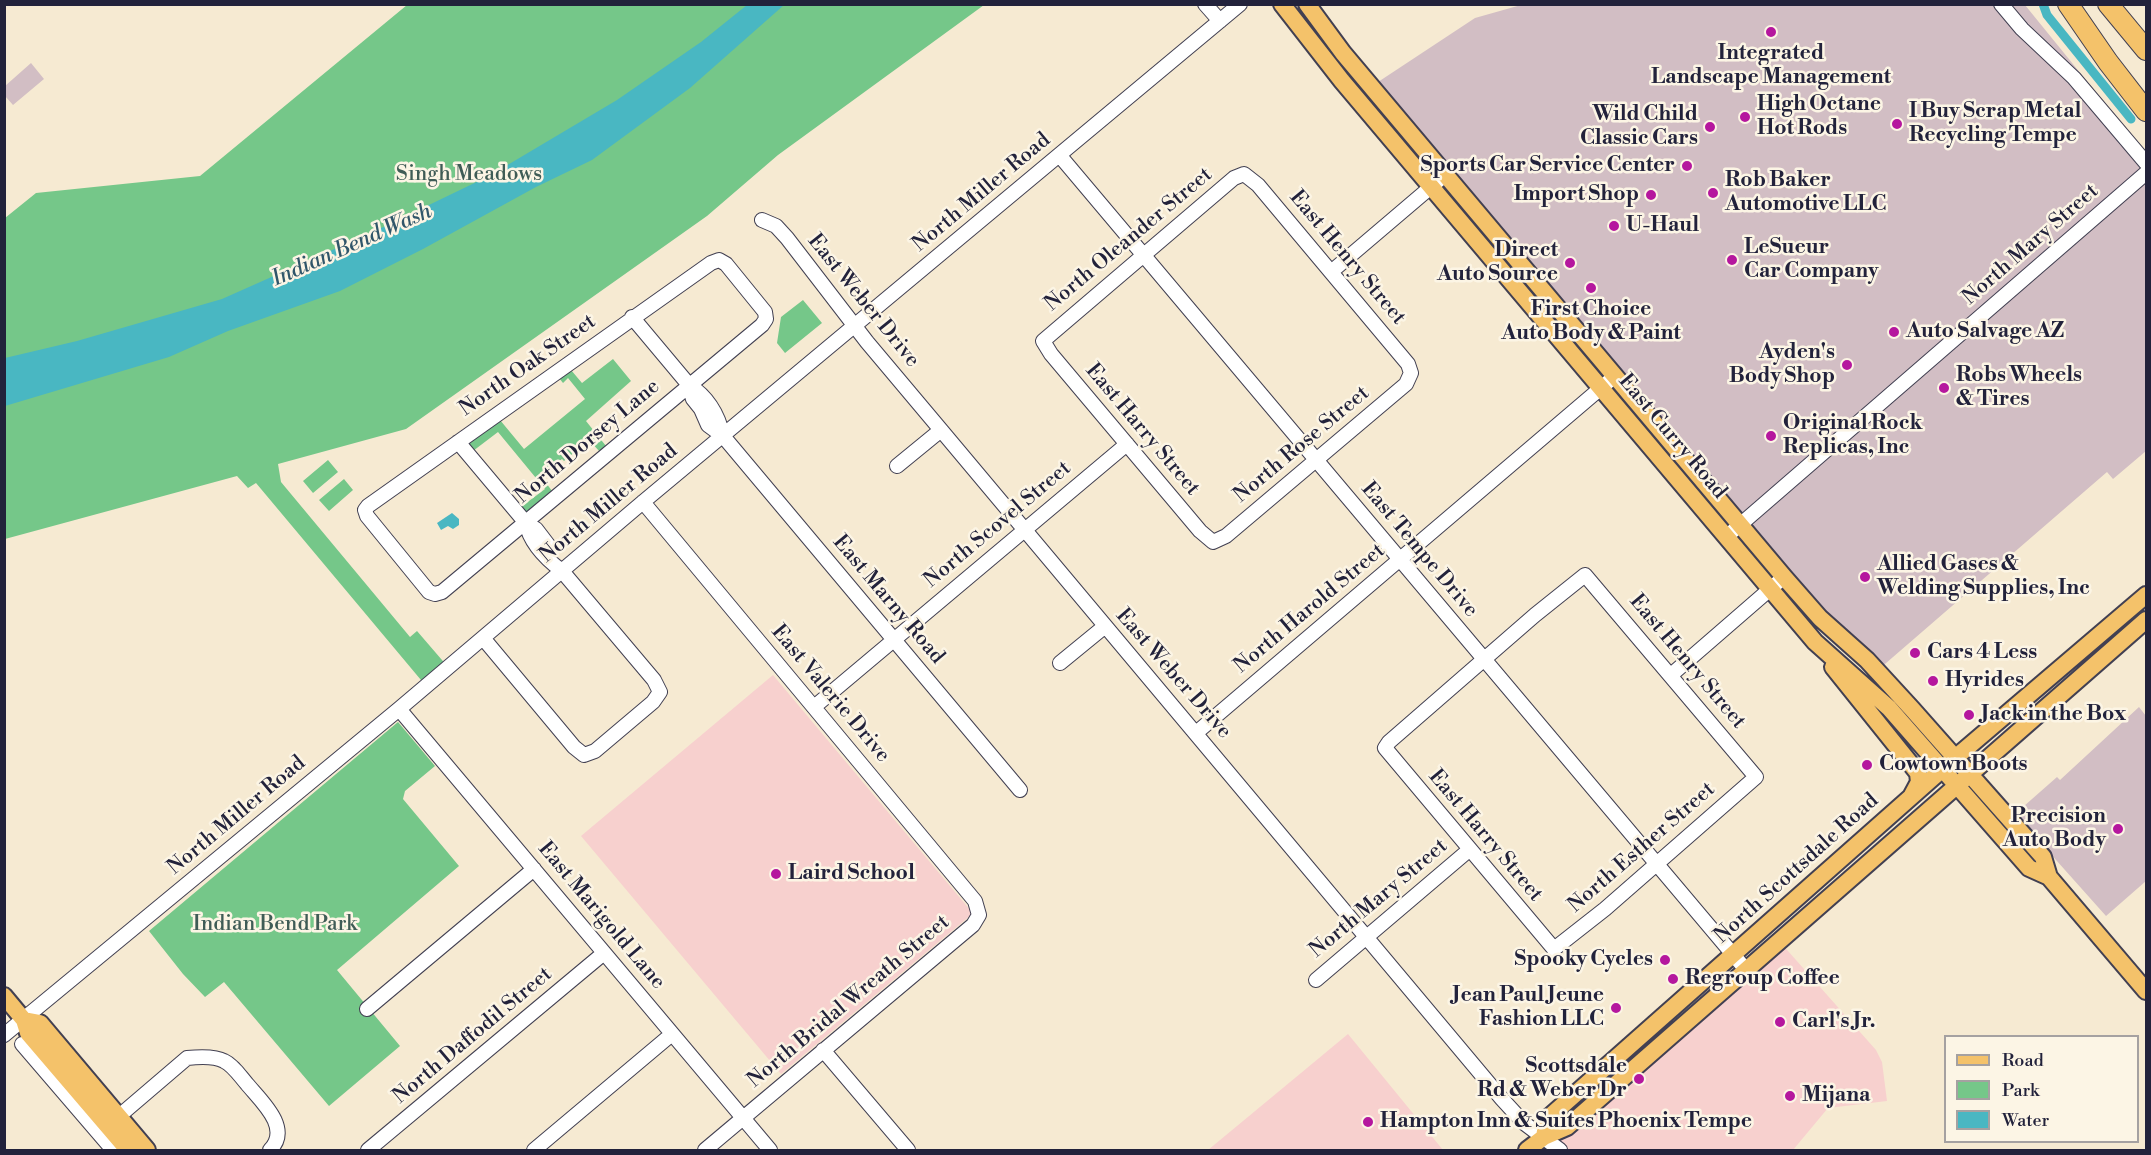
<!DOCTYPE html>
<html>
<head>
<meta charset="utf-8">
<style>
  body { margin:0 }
  #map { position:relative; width:2151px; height:1155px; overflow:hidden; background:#f6ead2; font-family:"Libre Bodoni",serif }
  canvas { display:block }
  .frame { position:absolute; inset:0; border:6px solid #22223b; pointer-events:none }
  .legend { position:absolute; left:1944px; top:1035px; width:195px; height:108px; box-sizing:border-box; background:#fcf5e5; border:2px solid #a5a1a1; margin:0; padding:8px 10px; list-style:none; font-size:18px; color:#22223b }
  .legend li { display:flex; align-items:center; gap:12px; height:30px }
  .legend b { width:30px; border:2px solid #a5a1a1 }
</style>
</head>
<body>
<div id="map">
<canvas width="2151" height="1155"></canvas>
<div class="frame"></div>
<ul class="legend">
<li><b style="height:8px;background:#f4c26a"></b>Road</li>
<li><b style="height:16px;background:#75c789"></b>Park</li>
<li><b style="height:16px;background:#49b7c2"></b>Water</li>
</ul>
</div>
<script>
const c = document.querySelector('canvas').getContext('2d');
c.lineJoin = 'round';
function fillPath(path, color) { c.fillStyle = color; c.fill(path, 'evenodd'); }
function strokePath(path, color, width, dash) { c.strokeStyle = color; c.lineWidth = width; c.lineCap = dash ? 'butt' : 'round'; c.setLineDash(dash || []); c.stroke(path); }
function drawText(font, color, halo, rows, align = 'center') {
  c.font = font + ' "Libre Bodoni",serif'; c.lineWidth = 5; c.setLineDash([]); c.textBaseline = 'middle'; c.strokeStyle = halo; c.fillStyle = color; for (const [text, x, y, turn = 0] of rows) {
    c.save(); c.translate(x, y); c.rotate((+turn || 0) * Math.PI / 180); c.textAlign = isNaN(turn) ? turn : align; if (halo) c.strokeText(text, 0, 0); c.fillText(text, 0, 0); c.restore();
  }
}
fillPath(new Path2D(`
  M773,675L971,911V915L781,1074L581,836Z
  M1780,942L1876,1050L1882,1062L1887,1101L1828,1108L1793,1150H1560L1544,1137Z
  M1348,1034L1443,1150H1208L1301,1073Z`), '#f7d0ce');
fillPath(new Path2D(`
  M1521,5H2025L2146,154V451L2113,479L2107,472L1878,670L1775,558L1375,84L1475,18Z
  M31,63L44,79L13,105L5,96V86Z
  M2139,707L2146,716V881L2106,916L2015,814L2057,777L2060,780Z`), '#d2bec4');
fillPath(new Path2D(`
  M407,5H984L778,155L707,216L406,429L278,464L281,482L410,637L417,631L448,667L426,686L256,483L248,488L237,476L5,539V218L36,193L200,176Z
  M803,300L822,323L785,353L777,343L781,317Z
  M613,359L631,381L586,421L606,446L600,452L589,440L564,461L562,459L541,476L552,491L528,511H524L521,507L545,489L498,432L473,451L469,445L470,441L500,420L524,449L585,399L568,378L563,383L559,378L571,370L582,383Z
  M328,460L338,472L313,493L303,481Z
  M344,479L353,490L329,511L319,500Z
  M398,722L435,766L405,791L403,799L459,866L337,970L400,1046L329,1106L224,982L205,997L183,974L149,931Z`), '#75c789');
fillPath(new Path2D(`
  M747,5H784L690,88L592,160L536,187L423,249L340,291L228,331L169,357L5,406V358L77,341L222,299L375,231L489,176L617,100L701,42Z
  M452,513L459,519V525L453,529L448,526L441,530L437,523Z`), '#49b7c2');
strokePath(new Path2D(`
  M2043,4L2047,15L2131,119`), '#49b7c2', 9);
const minor = new Path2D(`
  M1205,4L1220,21
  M2001,4L2022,29L2074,78L2146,163
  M1060,156L1747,971
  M1244,174L1258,185L1408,364L1411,373L1406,384L1226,536L1213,542L1200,531L1051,354L1043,341L1234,178Z
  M762,220L776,226L787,238L867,342L941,430L1502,1099L1524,1123L1560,1150
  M719,260L726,264L765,312L766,319L762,325L442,592L435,594L429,592L367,516L365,510L368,506L711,263Z
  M1331,272L1445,175
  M632,317L689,385C708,397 718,414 723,436
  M689,385L693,399L701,409L708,425L723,436L1020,790
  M458,442L526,523L536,529L549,546
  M897,466L941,430
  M643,502L975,901L979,915L973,925L705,1150
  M1726,537L2146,173
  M1585,575L1756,777L1605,909L1554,949L1385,748L1389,742L1535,615Z
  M483,638L574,747L584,755L595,751L653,702L660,692L654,680L562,571C546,559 530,543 526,523
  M1060,663L1104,627
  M1671,675L1784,577
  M814,707L1127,444
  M399,709L770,1150
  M1196,733L1615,376
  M1316,980L1469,850
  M367,1009L534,869
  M4,1035L399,709L643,502L1240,4
  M22,1044L113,1150
  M823,1050L908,1150
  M118,1117L187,1058C197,1057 215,1056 224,1061C233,1065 240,1076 247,1084C261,1101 292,1128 270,1150
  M368,1150L604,953
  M534,1150L672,1034`);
const major = new Path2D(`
  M1282,4L1342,81L1815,642L1889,708L2029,868L2049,877L2146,991
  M1307,4L1343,53L1784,577L1820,618L1867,660L1912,709L2043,857L2049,877
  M1833,667L1918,773L1919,782L1912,795
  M4,996L24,1020L28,1033L128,1150
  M24,1020L40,1023L147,1150
  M1544,1137L1547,1119L1955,758L2146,595
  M1527,1150L1544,1137L1567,1127L2146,620`);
const highway = new Path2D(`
  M2068,4L2108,62L2146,111
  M2108,4L2146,50`);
strokePath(minor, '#424052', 16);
strokePath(major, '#424052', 20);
strokePath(highway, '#424052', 22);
strokePath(minor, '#fff', 14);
strokePath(major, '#f4c26a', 16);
strokePath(highway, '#f4c26a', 20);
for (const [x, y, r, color] of [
  [1771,32,6,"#b5179e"],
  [1745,117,6,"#b5179e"],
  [1897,124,6,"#b5179e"],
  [1710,127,6,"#b5179e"],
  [1687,166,6,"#b5179e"],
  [1713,193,6,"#b5179e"],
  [1651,195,6,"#b5179e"],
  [1614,226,6,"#b5179e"],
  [1732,260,6,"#b5179e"],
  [1570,263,6,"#b5179e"],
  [1591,288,6,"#b5179e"],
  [1894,332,6,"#b5179e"],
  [1847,365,6,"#b5179e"],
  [1944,388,6,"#b5179e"],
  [1771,436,6,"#b5179e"],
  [1865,577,6,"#b5179e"],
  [1915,653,6,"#b5179e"],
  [1933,681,6,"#b5179e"],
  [1969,715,6,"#b5179e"],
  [1867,765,6,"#b5179e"],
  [2118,829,6,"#b5179e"],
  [776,874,6,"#b5179e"],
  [1665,960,6,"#b5179e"],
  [1673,979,6,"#b5179e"],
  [1616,1008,6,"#b5179e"],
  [1780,1022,6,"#b5179e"],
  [1639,1079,6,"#b5179e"],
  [1790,1096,6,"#b5179e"],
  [1368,1122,6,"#b5179e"]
]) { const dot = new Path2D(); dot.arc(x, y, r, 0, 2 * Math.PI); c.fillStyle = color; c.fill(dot); strokePath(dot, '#fcf5e5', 2); }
drawText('bold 21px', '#22223b', '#fcf5e5', [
  ["Integrated",1771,54,"center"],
  ["Landscape Management",1771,78,"center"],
  ["High Octane",1757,105],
  ["Hot Rods",1757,129],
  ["I Buy Scrap Metal",1909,112],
  ["Recycling Tempe",1909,136],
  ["Wild Child",1698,115,"right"],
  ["Classic Cars",1698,139,"right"],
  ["Sports Car Service Center",1675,166,"right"],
  ["Rob Baker",1725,181],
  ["Automotive LLC",1725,205],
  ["Import Shop",1639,195,"right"],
  ["U-Haul",1626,226],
  ["LeSueur",1744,248],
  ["Car Company",1744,272],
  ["Direct",1558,251,"right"],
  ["Auto Source",1558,275,"right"],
  ["First Choice",1591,310,"center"],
  ["Auto Body & Paint",1591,334,"center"],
  ["Auto Salvage AZ",1906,332],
  ["Ayden's",1835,353,"right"],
  ["Body Shop",1835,377,"right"],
  ["Robs Wheels",1956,376],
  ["& Tires",1956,400],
  ["Original Rock",1783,424],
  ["Replicas, Inc",1783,448],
  ["Allied Gases &",1877,565],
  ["Welding Supplies, Inc",1877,589],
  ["Cars 4 Less",1927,653],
  ["Hyrides",1945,681],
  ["Jack in the Box",1981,715],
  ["Cowtown Boots",1879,765],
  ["Precision",2106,817,"right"],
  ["Auto Body",2106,841,"right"],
  ["Laird School",788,874],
  ["Spooky Cycles",1653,960,"right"],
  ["Regroup Coffee",1685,979],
  ["Jean Paul Jeune",1604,996,"right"],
  ["Fashion LLC",1604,1020,"right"],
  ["Carl's Jr.",1792,1022],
  ["Scottsdale",1627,1067,"right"],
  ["Rd & Weber Dr",1627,1091,"right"],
  ["Mijana",1802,1096],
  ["Hampton Inn & Suites Phoenix Tempe",1380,1122]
], 'left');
drawText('21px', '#3f5c56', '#fcf5e5', [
  ["Singh Meadows",469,175],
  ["Indian Bend Park",275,925]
]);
drawText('21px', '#22223b', '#fcf5e5', [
  ["North Miller Road",982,193,-40],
  ["North Oleander Street",1129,240,-40],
  ["North Mary Street",2031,245,-41],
  ["East Henry Street",1347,258,50],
  ["East Weber Drive",863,301,51],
  ["North Oak Street",528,366,-35],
  ["East Harry Street",1142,430,50],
  ["East Curry Road",1672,437,50],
  ["North Dorsey Lane",588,442,-40],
  ["North Rose Street",1302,445,-40],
  ["North Miller Road",609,504,-40],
  ["North Scovel Street",998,525,-40],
  ["East Tempe Drive",1419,550,50],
  ["East Marny Road",888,600,50],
  ["North Harold Street",1310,609,-40],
  ["East Henry Street",1687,662,50],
  ["East Weber Drive",1173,674,49],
  ["East Valerie Drive",830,694,50],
  ["North Miller Road",237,816,-40],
  ["East Harry Street",1485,836,50],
  ["North Esther Street",1642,848,-41],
  ["North Scottsdale Road",1797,869,-42],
  ["North Mary Street",1379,899,-40],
  ["East Marigold Lane",601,916,50],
  ["North Bridal Wreath Street",849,1002,-40],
  ["North Daffodil Street",473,1036,-40]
]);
drawText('italic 22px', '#30566a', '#fcf5e5', [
  ["Indian Bend Wash",352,246,-24]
]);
</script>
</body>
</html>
